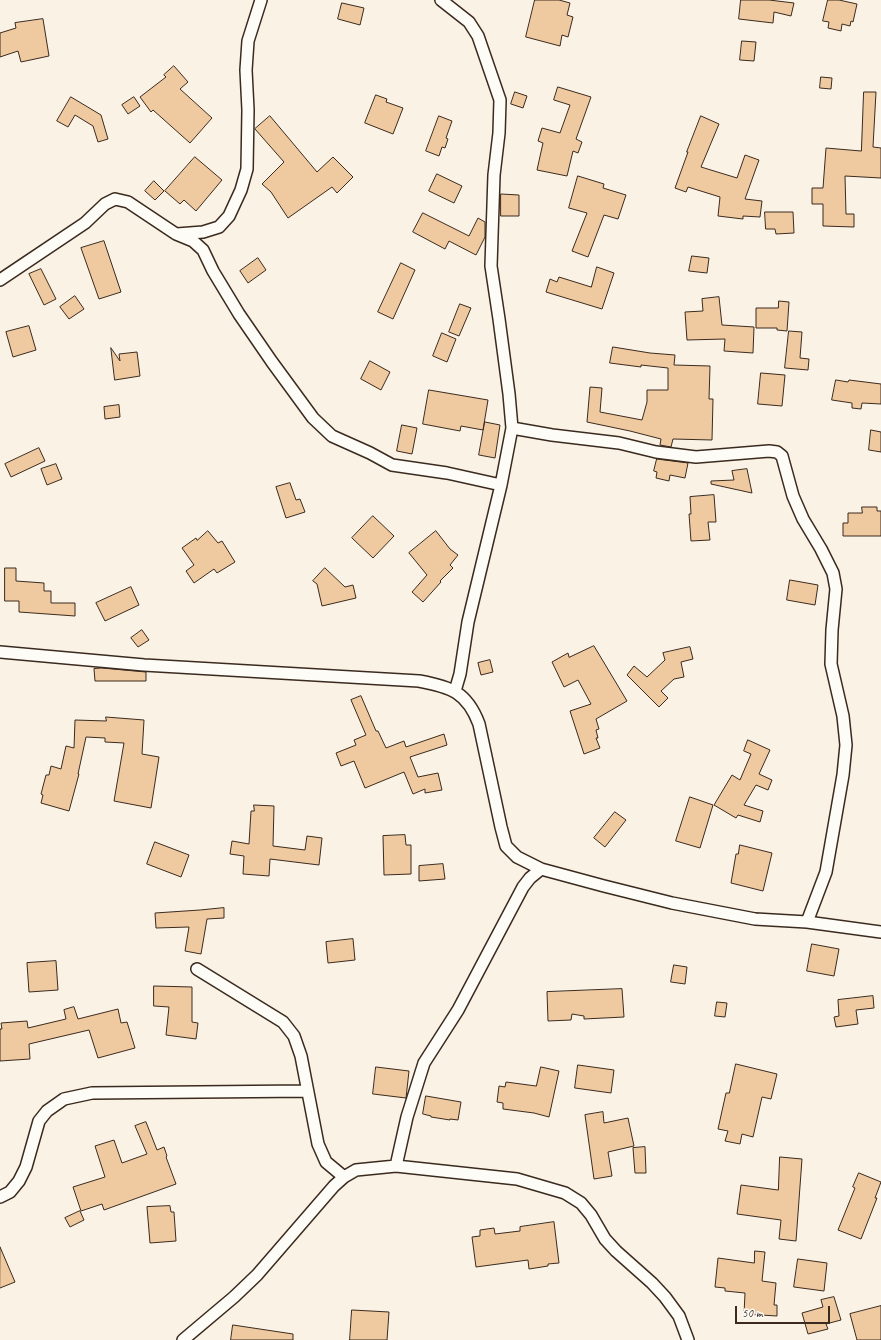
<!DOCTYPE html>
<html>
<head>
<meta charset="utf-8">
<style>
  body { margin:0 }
  #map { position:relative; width:881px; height:1340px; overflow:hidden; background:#faf2e5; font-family:Caveat,sans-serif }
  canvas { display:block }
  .scale { position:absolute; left:735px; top:1306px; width:95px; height:18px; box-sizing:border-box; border:2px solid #3b2a1e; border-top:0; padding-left:5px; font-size:12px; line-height:14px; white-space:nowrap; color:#3b2a1e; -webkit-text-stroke:3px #fdfcf7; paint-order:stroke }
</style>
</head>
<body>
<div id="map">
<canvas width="881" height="1340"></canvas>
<div class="scale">50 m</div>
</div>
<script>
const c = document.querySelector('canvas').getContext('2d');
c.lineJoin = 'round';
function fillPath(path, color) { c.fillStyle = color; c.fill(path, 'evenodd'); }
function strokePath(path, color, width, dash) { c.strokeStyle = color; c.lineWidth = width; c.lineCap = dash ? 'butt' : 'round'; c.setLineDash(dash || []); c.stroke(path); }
const building = new Path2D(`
  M535,0H559L570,3L567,15L573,17L568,37L562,35L560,46L526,37Z
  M741,0H769L794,3L791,16L774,12L773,23L739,19Z
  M828,0H839L857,4L853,22L851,21L850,26L842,24L841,31L828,28L829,22L823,21Z
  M342,3L364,8L360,25L338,19Z
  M43,19L49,56L21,62L18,51L0,57V33L16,28L15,23Z
  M742,41L756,42L754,61L740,60Z
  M174,66L188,82L180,89L212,118L190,143L153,110L151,112L140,97L166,77L164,75Z
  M821,77L832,78L831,89L820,88Z
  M558,87L591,97L576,139L582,142L578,153L573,151L567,176L537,170L543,143L538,141L542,128L560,133L570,105L554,100Z
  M515,92L527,96L523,108L511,104Z
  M864,92H876L873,147L881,148V178L845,176L846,214H854V227L823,226V204H812V188H823L826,148L861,151Z
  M376,95L387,99L386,102L403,108L393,134L365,123Z
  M71,97L101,115L108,139L98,142L93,126L75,115L68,127L57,121Z
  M134,97L140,106L128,114L122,105Z
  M270,116L317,172L333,157L353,177L337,193L332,187L288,218L271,192L262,184L284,162L255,129Z
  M439,116L452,121L446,138L448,139L445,148L442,147L439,156L426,151Z
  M701,116L719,124L701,167L737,178L745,155L759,160L745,199L762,201L760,217L743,216V219L718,216L720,197L688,187L686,192L675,188L688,152H687Z
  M195,157L222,180L196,211L184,200L180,204L165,191Z
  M437,174L462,186L454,203L429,191Z
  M578,176L604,184L603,188L626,195L618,219L604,215L588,257L572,251L587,213L569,208Z
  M154,181L164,191L155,200L145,191Z
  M501,194L519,195V216H501Z
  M765,212H793L794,233L776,234L775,229H766Z
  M423,213L469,236L478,218L485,222V237L476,255L449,241L445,249L413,232Z
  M104,241L121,292L99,299L81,248Z
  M692,256L709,258L707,273L689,271Z
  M258,258L266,270L248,283L240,271Z
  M401,263L415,270L393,319L378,312Z
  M597,267L614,273L602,309L546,292L550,279L557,282L559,277L591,287Z
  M41,269L56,299L44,305L29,274Z
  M75,296L84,309L69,319L60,307Z
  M719,297L722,325L754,327L753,353L724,351L725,339L687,340L685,312L703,311L702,299Z
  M779,301L789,302L787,331L777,330V328H756V308H778Z
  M460,304L471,308L459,336L449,332Z
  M29,326L36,350L13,357L6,332Z
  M789,331L802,332L800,358L809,359L808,370L785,368Z
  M442,333L456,339L447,362L433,356Z
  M613,347L650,353L675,355L674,365L710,366L709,399H713L712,440L673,439L671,447L660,445L661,439L630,431L587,422L590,387L602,388L600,412L642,420L647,402V390H668V368L641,365V367L610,363Z
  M111,348L120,361L119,354L137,352L140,376L115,380Z
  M370,361L390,372L381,390L361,379Z
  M761,373L785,375L782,406L758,404Z
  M836,380L848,382L849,380L881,384V404L862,403L861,409L852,408V403L832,400Z
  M429,390L488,400L483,430L461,426L460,431L423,424Z
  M119,405L120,417L105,419L104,407Z
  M485,422L500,425L495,458L479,455Z
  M402,425L417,428L412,454L397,451Z
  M871,430L881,432V452L869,450Z
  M39,448L45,461L11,477L5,464Z
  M657,459L688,463L685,478L670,475L669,481L656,478L657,472L654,471Z
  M56,464L62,479L47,485L41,469Z
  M747,469L752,493L711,484V481L734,480L732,471Z
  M290,483L296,500L300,499L305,512L286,518L276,487Z
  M714,495L716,522H708L710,540L691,541L689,514H691L690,497Z
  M862,507H877V511H881V536H843V523H848V513H862Z
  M373,516L394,536L373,558L352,538Z
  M208,531L218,543L222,541L235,562L217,573L214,569L194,583L186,571L194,565L182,548L196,538L197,540Z
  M436,531L450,549L458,555L450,565L453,568L440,581L441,582L423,602L412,592L427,575L409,553Z
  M5,568H16V581L44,583V591H51V603H75V616L19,612V601H5Z
  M325,568L345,587L353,585L356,598L322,606L317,584L313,581Z
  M790,580L818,585L815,605L787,600Z
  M131,587L139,605L105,621L96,603Z
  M142,630L149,640L138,647L131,638Z
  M594,646L627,701L596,719L599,729L596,730L598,738H596L600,748L584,754L570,711L591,704L578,680L564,687L552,662L568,653L569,657Z
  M690,647L693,659L681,662L684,677L674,679L661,691L668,698L659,707L627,675L634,666L647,677L665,660L663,653Z
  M490,660L493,672L481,675L478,663Z
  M102,668L146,672V681H95L94,669Z
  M361,696L376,731H378L386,748L404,741L406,747L444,734L447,745L410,757L418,777L438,773L442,790L425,793V789L413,794L404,772L365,788L354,761L341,766L336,753L356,745L354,740L366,735L351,700Z
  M106,717L144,720L142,754L159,757L151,808L114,801L124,743L105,742V738L86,737L78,774H79L69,811L41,803L43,795L41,794L46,775H49L51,766L61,769L66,746L74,748L75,720L106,721Z
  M748,740L770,750L759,774L772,780L768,790L756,785L744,805L763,811L760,822L738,815L736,818L714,805L732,775L740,780L751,754L744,751Z
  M690,797L713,805L700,848L676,841Z
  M254,805L274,806L273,846L305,850L307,836L322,838L319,865L270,859L269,876L243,874L244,856L230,854L232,841L249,844L251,811H254Z
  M615,812L626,820L605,847L594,838Z
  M405,835L406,845H411V874L384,875L383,836Z
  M155,842L189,855L181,877L147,864Z
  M740,845L772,853L763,891L731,883L736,854H738Z
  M443,864L445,879L419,881V866Z
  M224,908V918L207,919L201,954L185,951L189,927L156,928L155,913L200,910Z
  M353,939L355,960L328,963L326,942Z
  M812,944L839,949L834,976L807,971Z
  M56,961L58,990L29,992L27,963Z
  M674,965L687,967L685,984L671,982Z
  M154,986L192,987V1022L198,1023L196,1039L166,1035L169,1007L154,1006Z
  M622,989L624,1017L584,1019V1016L572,1014L571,1020L548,1021L547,992Z
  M873,996L874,1008L856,1010L858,1024L836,1027L834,1017L839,1016L838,1000Z
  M717,1002L727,1003L725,1017L715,1016Z
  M74,1007L78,1019L118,1009L121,1023L127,1022L135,1048L98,1058L89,1030L29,1044L30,1059L0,1061V1029H2L1,1023L27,1021L28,1028L66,1019L64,1010Z
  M736,1064L777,1074L771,1099L762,1097L753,1137L742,1134L740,1144L725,1141L728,1131L718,1129L726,1093H729Z
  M578,1065L614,1070L611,1093L575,1088Z
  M376,1067L409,1071L406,1098L373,1094Z
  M541,1067L559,1071L549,1117L534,1113L503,1109V1103L497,1102L499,1086L505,1087L506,1082L536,1086Z
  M426,1096L461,1102L458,1120L450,1119V1120L431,1117V1116L423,1114Z
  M603,1112L604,1123L628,1118L634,1146L608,1152L612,1176L594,1179L585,1115Z
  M146,1122L157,1150L164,1147L167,1156L166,1157L176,1184L104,1210L102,1204L81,1211L73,1187L105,1177L95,1146L114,1140L122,1163L147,1154L135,1126Z
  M645,1147L646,1173H635L633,1148Z
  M780,1157L802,1159L796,1241L779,1239L781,1220L737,1214L741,1185L778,1190Z
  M859,1173L881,1182L875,1198H877L861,1239L838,1230L855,1188L853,1187Z
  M170,1206L171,1212H174L176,1241L150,1243L147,1207Z
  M80,1211L84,1220L70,1227L65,1218Z
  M554,1222L559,1263L548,1264V1266L529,1269L528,1260L476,1267L472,1237L480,1236V1230L494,1228L495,1234L520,1231V1227Z
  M0,1247L15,1282L0,1288Z
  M755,1251L765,1252L762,1281L776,1283L774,1305H777V1316L744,1314L745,1293L725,1291V1288L715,1287L718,1258L754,1263Z
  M798,1259L827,1263L824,1291L794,1287Z
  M834,1297L841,1320L826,1324L828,1329L808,1334L802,1313L823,1307L821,1300Z
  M881,1306V1340H857L850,1314Z
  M352,1310L389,1312L387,1340H350Z
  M233,1325L293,1334V1340H231Z`);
fillPath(building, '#efc99f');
strokePath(building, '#3b2a1e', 1);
const street = new Path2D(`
  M441,0L469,22L478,36L500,100L499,133L494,175L491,266L499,319L509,394L512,428L501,485L468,622L460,674L455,691
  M177,234L203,232L219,227L229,216L241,190L247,169L248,110L246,70L248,41L261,0
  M0,280L85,223L105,204L115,199L128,202L176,234L193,241L203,250L213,271L239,314L272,362L313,418L332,436L370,453L392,465L447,473L501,485
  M512,428L552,435L619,443L656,452L696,457L769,451L777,452L782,456L793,496L803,519L821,549L833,573L836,589L832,630L831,664L843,716L846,745L843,775L826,872L807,922
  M0,652L144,665L419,681C451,687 467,692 479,724L501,827L506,846L517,857L541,869L604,886L672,903L755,919L807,922L881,932
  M197,969L283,1022L294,1036L301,1056L318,1144L326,1162L344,1177
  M396,1166L407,1117L424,1063L458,1010L523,887L530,878L541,869
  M0,1197L10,1192L19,1181L26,1167L39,1121L47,1111L64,1099L92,1093L307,1091
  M183,1340L234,1297L257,1275L334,1186L344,1177L356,1170L396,1166L517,1179L565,1193L581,1203L591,1215L605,1239L616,1251L652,1283L665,1297L679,1316L688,1340`);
strokePath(street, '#3b2a1e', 14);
strokePath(street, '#fdfcf7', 11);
</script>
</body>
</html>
